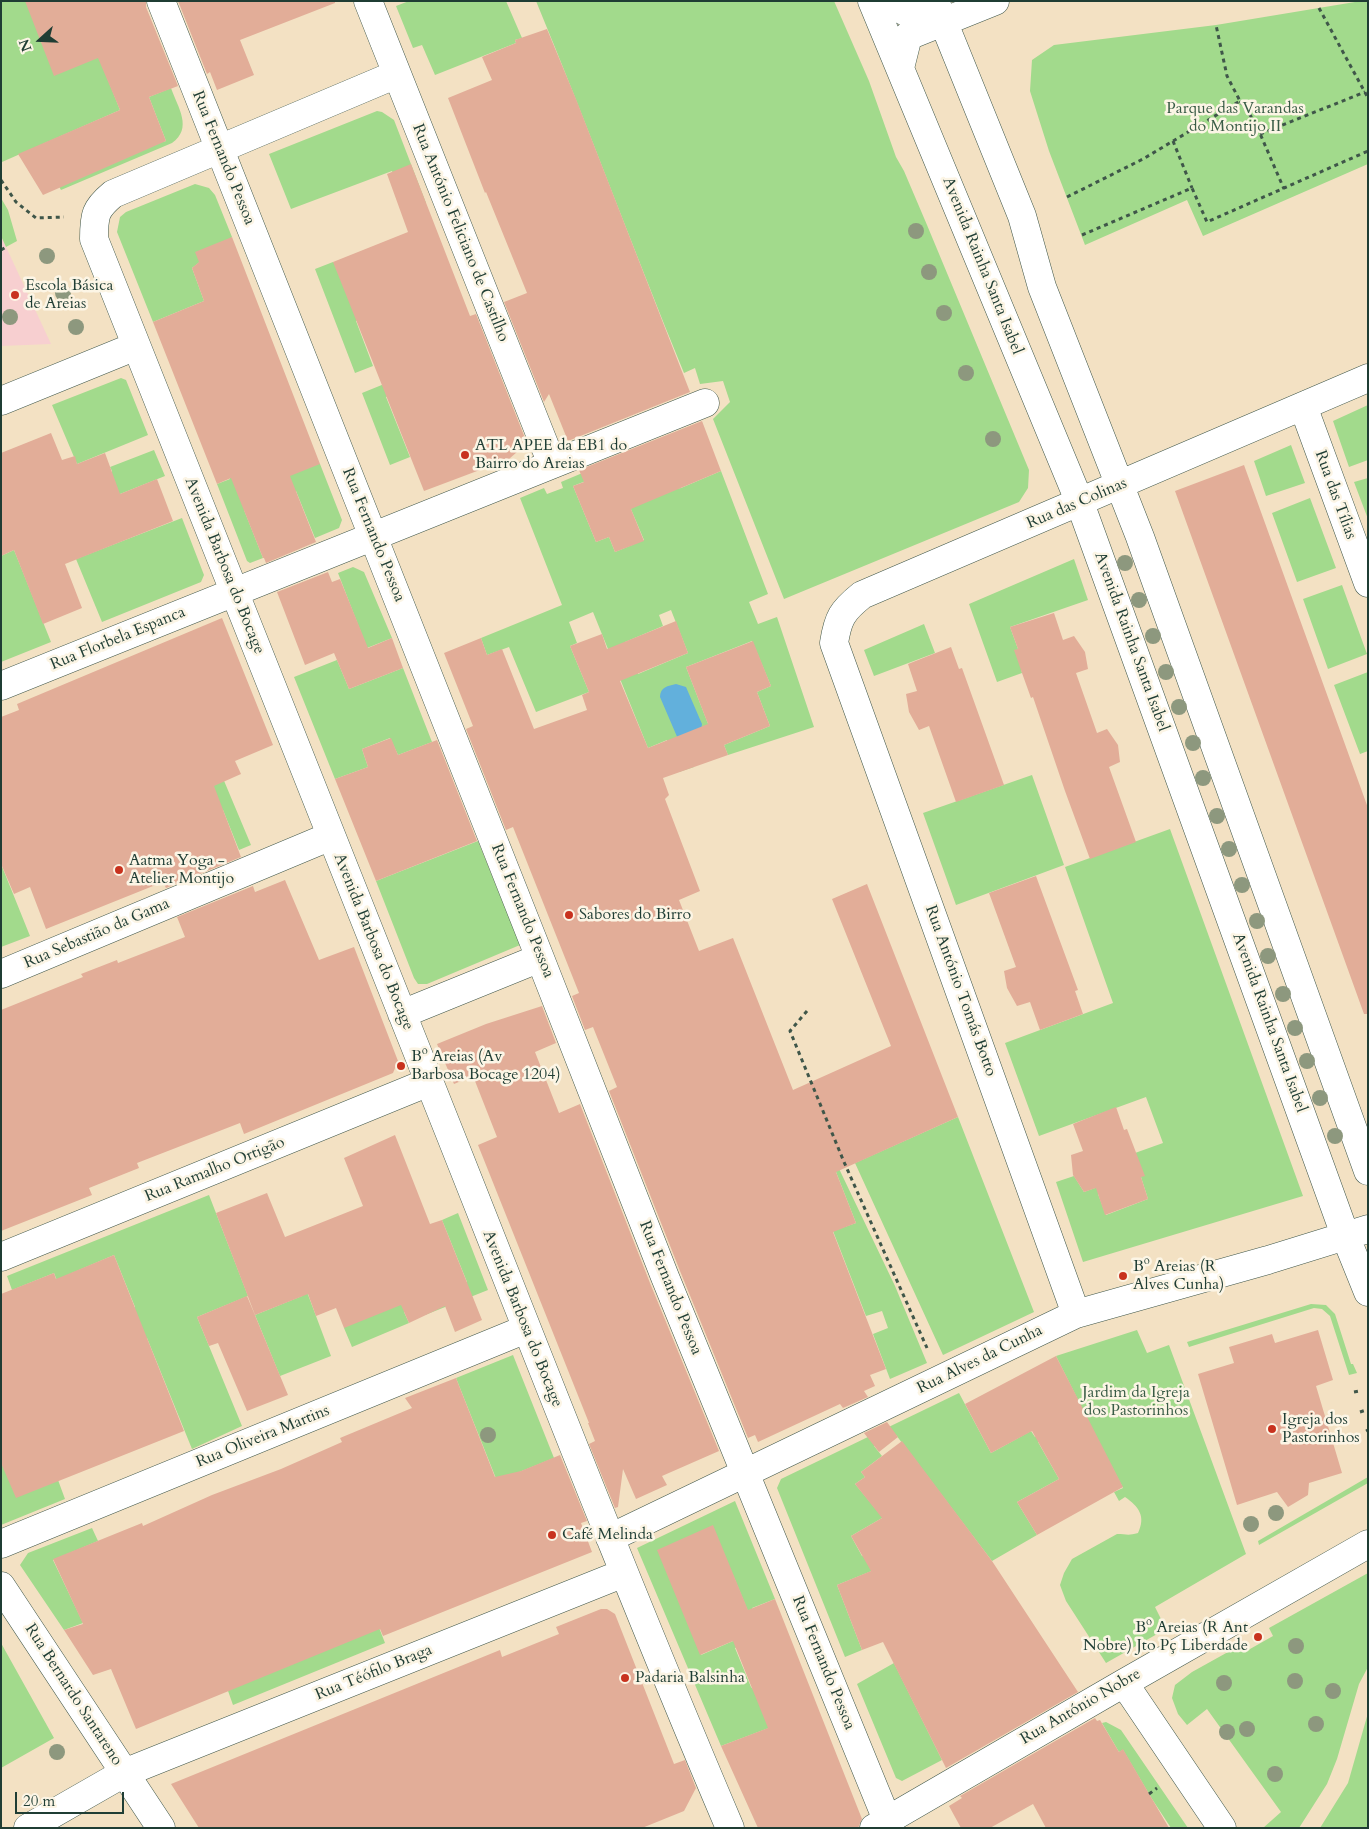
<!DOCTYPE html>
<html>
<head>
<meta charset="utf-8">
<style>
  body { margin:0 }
  #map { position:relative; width:1369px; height:1829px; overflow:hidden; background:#f3e1c3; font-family:Cardo,serif }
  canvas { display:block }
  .frame { position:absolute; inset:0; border:2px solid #1f3d34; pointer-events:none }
  .north { position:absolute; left:15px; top:15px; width:50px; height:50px; -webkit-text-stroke:4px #fcf5e5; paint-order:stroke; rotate:250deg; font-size:14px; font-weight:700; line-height:20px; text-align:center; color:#1f3d34 }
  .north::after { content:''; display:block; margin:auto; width:18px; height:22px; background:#1f3d34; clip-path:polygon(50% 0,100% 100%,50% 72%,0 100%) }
  .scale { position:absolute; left:15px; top:1792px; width:109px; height:22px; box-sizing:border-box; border:2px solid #1f3d34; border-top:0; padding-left:6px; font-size:15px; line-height:18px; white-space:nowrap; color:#1f3d34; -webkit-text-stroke:4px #fcf5e5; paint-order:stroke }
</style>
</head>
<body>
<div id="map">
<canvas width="1369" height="1829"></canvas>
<div class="frame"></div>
<div class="north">N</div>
<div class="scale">20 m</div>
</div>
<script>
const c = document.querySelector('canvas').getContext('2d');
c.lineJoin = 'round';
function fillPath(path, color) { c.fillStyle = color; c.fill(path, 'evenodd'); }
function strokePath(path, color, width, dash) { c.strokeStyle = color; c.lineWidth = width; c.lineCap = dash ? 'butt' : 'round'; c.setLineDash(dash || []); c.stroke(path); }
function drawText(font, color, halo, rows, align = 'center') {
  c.font = font + ' Cardo,serif'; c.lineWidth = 5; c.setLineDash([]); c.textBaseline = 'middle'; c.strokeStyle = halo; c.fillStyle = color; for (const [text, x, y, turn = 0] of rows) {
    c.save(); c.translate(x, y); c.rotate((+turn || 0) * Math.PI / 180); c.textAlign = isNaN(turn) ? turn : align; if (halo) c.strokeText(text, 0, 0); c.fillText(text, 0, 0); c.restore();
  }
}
fillPath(new Path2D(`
  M1,236L51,344L1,346Z`), '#f7cfd0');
fillPath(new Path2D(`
  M1,1H25L99,57L120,110L2,162Z
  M409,1H506L522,38L515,40L516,43L435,75L422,45L413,48L396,6Z
  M536,1H834L869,81L896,157L904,171L927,225L1029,470L1028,488L1019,502L784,599L713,419L730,402L723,381L700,384L695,368L684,373C633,249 587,124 536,1Z
  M1361,1H1368V164L1203,236L1187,200L1085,245L1049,151L1030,91L1032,60L1054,45L1216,25Z
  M171,88C178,108 193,128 172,143L61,190L51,172L166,141L149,97Z
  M377,111L382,112L394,120L426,203L408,210L392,171L291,209L269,154Z
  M195,184L209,188L215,195L232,237L192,268L204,301L153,322L117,232L120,217L126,212Z
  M1,198L8,210L17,241L6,247L1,236Z
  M333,262L412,298L356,321L373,366L355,373L315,269Z
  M436,363L452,372L386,397L410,457L390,465L362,393Z
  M121,378L126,380L148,435L77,464L52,405Z
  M1368,405V460L1349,467L1333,421Z
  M1291,445L1305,483L1266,496L1254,461Z
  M217,447L320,464L342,520L339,528L315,538L296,491L244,510L263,558L250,563L247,561L217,484L230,479Z
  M154,450L165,476L110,498L112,471L110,467Z
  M611,461L614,470L573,486L596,542L609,537L615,552L644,540L625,495L681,488L721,471L768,594L749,602L758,624L777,617L814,727L728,755L724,745L770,726L757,692L771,686L752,641L686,667L717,747L691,757L694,767L679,772L667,740L648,748L593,612L569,622L577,643L570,646L589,692L536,712L509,647L487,655L481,638L562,605L520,498L544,488L547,494L563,488L561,482ZM671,610L688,653L638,674L625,642L663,626L659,615Z
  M1368,478V519L1354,482Z
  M1310,498L1336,568L1297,582L1272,513Z
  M182,518L204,575L201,582L102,622L76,559Z
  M14,550L51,642L1,662V556Z
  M1074,559L1088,600L1010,627L1018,649L1022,673L997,682L969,604Z
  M353,567L364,572L392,638L367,648L338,573Z
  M1342,585L1367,654L1328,669L1303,599Z
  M924,624L935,653L874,676L864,650Z
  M337,660L349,689L403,668L432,742L398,755L390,738L362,749L368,767L335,779L294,677Z
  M1368,672V751L1360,754L1334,685Z
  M209,745L251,845L239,850L223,810L193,805Z
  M1032,775L1064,865L956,905L923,813Z
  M1170,829L1303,1196L1083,1262L1056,1182L1074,1176L1084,1192L1103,1185L1105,1191L1098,1194L1106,1215L1148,1199L1141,1177L1135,1153L1163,1143L1146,1097L1039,1136L1005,1043L1113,1003L1065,867Z
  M478,841L520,945L427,984H418L414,978L376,881Z
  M1,864L30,936L1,947Z
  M958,1117L1034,1312L943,1355L855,1163Z
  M829,1154H832L895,1286L927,1363L890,1379L873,1334L888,1328L882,1311L866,1316L833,1231L856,1223Z
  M209,1195L248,1296L197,1317L242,1426L192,1449L147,1338L129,1345L81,1341L54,1273L12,1290L7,1276ZM114,1255L135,1307L92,1325L72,1273Z
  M458,1213L488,1290L425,1315L404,1312L409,1323L352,1347L344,1328L367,1258L467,1282L442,1220Z
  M301,1276L331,1356L280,1376L255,1315L302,1296Z
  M1311,1304L1326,1305L1335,1314L1351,1364H1353L1357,1373L1349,1375L1330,1316L1322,1309L1314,1308L1189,1347L1187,1342Z
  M1137,1330L1147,1353L1169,1345L1246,1554L1155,1607L1166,1629L1106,1663L1066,1601L1060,1585L1064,1573L1072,1559L1117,1534C1126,1534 1128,1536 1138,1533C1146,1516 1139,1507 1125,1497L1119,1501L1114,1492L1123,1488L1106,1456L1038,1442L1059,1479L1017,1502L1037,1535L992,1561L896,1435L874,1446L882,1456L861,1472L865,1477L855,1484L876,1509L901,1507L851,1536L862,1556L899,1560L837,1585L862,1650L845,1657L777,1488L781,1479L959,1393L991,1453L1031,1431L1035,1437L1084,1412L1056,1356Z
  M513,1355L554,1458L497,1481L456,1378Z
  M1,1463L58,1480L65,1499L1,1525Z
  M1368,1477V1483L1259,1545L1258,1541Z
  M735,1501L775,1599L752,1608L763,1637L735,1648L751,1687L782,1723L721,1746L637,1548ZM733,1575L756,1631L701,1655Z
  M92,1528L98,1541L53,1560L83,1623L64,1630L20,1565L28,1553Z
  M1368,1573V1667L1359,1684L1337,1759L1327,1784L1299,1828H1263L1281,1812L1207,1709L1187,1725L1178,1714L1172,1698L1175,1685L1192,1672L1246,1642L1250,1649L1273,1636L1269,1628Z
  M373,1612L385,1643L233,1705L216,1657Z
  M1,1643L54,1738L1,1768Z
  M894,1663L942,1760L902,1781L896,1778L857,1684Z
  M1368,1713V1828H1320L1348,1783Z
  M1106,1722L1121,1730L1188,1828H1171L1152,1799L1123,1750L1119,1752L1102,1723Z`), '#a2da8c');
fillPath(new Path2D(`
  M676,684L686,687L702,724L701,732L678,739L660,697C660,687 668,686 676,684Z`), '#62b0dc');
fillPath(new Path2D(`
  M25,1H146V7L178,86L149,97L166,141L43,195L18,154L120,110L98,58L54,76Z
  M178,1H335V3L240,40L254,75L217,90L210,72L207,74Z
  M547,29L576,99L690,392L568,441L549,394L544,402L504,302L527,293L486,192L485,193L448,98L492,80L482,57L516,43L515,40Z
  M411,164L470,316L476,314L525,438L517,452L509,459L424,491L333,262L408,232L387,174Z
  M232,237L320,464L290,476L316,542L266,563L264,558H263L231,478L217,484L153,322L204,301L192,268L199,262L195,252Z
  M702,421L721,471L631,509L644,541L615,552L609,537L596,542L573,486L584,482L579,470Z
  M51,433L62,460L75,456L77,464L105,453L120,494L157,479L173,521L65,564L82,608L43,624L14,550L1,556V453Z
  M1244,465L1368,808V1014H1364L1175,491Z
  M328,572L332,582L340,579L368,648L392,638L403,668L349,689L334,653L305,665L277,592Z
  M1054,613L1063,640L1074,636L1085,652L1088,669L1076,673L1097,733L1107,729L1118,745L1120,762L1109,767L1136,842L1090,859L1065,791L1033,697L1031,698L1022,673L1014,650L1018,649L1010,627Z
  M222,618L273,745L235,761L241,774L214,786L241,857L166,888L163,882L46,929L30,887L14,894L1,864V717L19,710L17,704Z
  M676,621L688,653L620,681L648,748L708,724L686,667L753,641L771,686L757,692L770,726L724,745L728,755L663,778L669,795L665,799L700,891L679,900L699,951L733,938L793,1090L891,1046L832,899L867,884L958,1117L836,1172L856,1223L833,1232L886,1369L870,1375L875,1386L864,1391L868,1397L843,1408L840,1404L758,1442L755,1435L748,1438L680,1271L609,1091L617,1087L593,1027L585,1030L572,996L579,993L513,827L506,830L466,729L473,726L444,653L481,638L487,655L502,649L534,729L587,710L582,695L589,692L570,646L602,634L607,649Z
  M951,647L959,669L962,668L1004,785L956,802L929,726L919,730L909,712L906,694L917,691L908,664Z
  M391,738L398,755L437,740L477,841L376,881L335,779L368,767L362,749Z
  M1036,876L1078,990L1075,991L1083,1014L1040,1030L1030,1002L1017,1006L1007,988L1004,971L1016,967L989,893Z
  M285,880L319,960L354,947L398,1061L393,1073L244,1134L240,1123L137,1163L139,1168L89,1188L92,1195L1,1231V1010L83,977L81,974L117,960L118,963L185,937L177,917L253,886L255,892Z
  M542,1006L556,1043L535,1052L559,1113L580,1104L650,1283L719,1451L662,1476L667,1485L636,1499L623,1469L618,1507L615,1508L589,1444L595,1441L588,1423H589L478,1145L497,1137L473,1076L454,1084L437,1044L486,1024Z
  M1116,1107L1124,1130L1127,1129L1145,1176L1141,1177L1148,1199L1105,1215L1096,1188L1084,1192L1073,1175L1071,1155L1083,1151L1073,1124Z
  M395,1135L430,1224L442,1220L482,1320L455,1332L445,1306L409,1323L401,1305L344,1328L336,1308L316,1316L308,1294L255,1315L216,1213L267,1193L285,1237L363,1206L344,1158Z
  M114,1255L184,1431L16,1498L1,1463V1294L54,1273L56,1279Z
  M247,1296L288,1395L247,1411L218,1343L209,1346L197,1317Z
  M1318,1330L1333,1380L1316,1386L1342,1473L1309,1483L1308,1495L1288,1507L1277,1492L1237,1505L1198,1374L1234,1363L1229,1347L1272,1334L1275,1343Z
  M1056,1356L1123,1487L1037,1535L1017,1502L1059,1479L1032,1431L991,1453L965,1404Z
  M456,1378L495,1477L521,1471L560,1455L587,1521L581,1523L592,1552L383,1636L380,1629L136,1729L111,1669L93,1675L64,1630L83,1624L53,1559L142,1523L143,1526L212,1495L281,1469L342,1442L340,1438L412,1408L405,1398Z
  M887,1422L898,1437L879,1452L864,1433Z
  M902,1441L992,1561L1078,1692L946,1768L883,1642L862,1650L837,1585L871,1571L851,1536L882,1518L855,1484L865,1477L861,1472Z
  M713,1525L748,1610L775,1599L862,1819L858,1828H758L721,1746L768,1728L733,1641L700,1655L657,1550Z
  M601,1609H607L615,1614L674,1764L685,1760L696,1788L684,1811L642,1828H199L171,1784L500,1650L502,1657L559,1634L556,1627Z
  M1095,1718L1097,1721L1100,1720L1119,1752L1123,1749L1169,1828H1046L1033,1804L990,1828H961L949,1806L962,1798L960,1796Z`), '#e2ad98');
const minor = new Path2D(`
  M161,1L540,958L665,1277L887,1820
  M368,1L552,464
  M872,1L1080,503L1345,1235L1368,1292
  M900,1L904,11L945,23
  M935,1L1022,216L1042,287L1140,537L1368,1171
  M900,68L908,36L995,1
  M397,74L113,194C95,209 94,215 94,239C211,537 331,835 450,1134C542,1366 632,1598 730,1828
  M1,401L136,346
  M1303,406L1368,583
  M1,686L705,403
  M1,974L331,836
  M402,1014L540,958
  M1,1257L429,1082
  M1076,1314L834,643C838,618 842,611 862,595L1368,378
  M610,1538L1076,1314L1268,1260L1368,1229
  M1,1544L526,1329
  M1,1586L161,1828
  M1124,1683L1222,1828
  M28,1828L124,1773L624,1573
  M874,1828L1124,1683L1368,1544`);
strokePath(minor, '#3f5649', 29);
strokePath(new Path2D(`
  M1319,8L1368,98
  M1240,101L1255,122L1284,189
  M1260,134L1365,92
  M1173,141L1192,188
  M1,180L16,202L36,218L64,217
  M1067,197L1143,159L1240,101L1227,76L1216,25
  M1082,235L1192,188L1207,222L1368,151
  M1,250L6,247
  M807,1011L790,1031L844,1162L927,1348
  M1354,1392L1359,1391
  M1360,1412L1366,1410
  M1366,1431L1368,1430
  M1149,1794L1157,1788`), '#3f5649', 3, [4, 4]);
strokePath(minor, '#fff', 28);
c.fillStyle = '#8d987e';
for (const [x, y] of [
  [916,231],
  [47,256],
  [929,272],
  [63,293],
  [944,313],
  [10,317],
  [76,327],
  [966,373],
  [993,439],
  [1125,563],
  [1139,600],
  [1153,636],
  [1166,672],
  [1179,707],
  [1193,743],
  [1203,778],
  [1217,816],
  [1229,849],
  [1242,885],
  [1257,921],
  [1268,956],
  [1283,994],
  [1295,1028],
  [1307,1061],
  [1320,1098],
  [1335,1136],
  [488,1435],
  [1276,1513],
  [1251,1524],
  [1296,1646],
  [1295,1681],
  [1224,1683],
  [1333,1691],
  [1316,1724],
  [1247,1729],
  [1227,1732],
  [57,1752],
  [1275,1774]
]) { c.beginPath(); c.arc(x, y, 8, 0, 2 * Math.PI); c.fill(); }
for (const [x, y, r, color] of [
  [15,295,5,"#c8321e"],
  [465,455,5,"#c8321e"],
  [119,870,5,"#c8321e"],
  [569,915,5,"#c8321e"],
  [401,1066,5,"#c8321e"],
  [1123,1276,5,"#c8321e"],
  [1272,1429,5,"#c8321e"],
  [552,1535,5,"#c8321e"],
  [1258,1637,5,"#c8321e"],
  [625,1678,5,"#c8321e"]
]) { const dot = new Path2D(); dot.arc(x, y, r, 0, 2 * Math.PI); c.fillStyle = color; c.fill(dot); strokePath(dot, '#fcf5e5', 2); }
drawText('16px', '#395c46', '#fcf5e5', [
  ["Parque das Varandas",1235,109],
  ["do Montijo II",1235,127],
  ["Jardim da Igreja",1136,1393],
  ["dos Pastorinhos",1136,1411]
]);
drawText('16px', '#1f3d34', '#fcf5e5', [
  ["Rua Fernando Pessoa",223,158,68],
  ["Rua António Feliciano de Castilho",460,233,68],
  ["Avenida Rainha Santa Isabel",982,266,68],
  ["Rua das Tílias",1335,495,70],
  ["Rua das Colinas",1077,504,-23],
  ["Rua Fernando Pessoa",373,535,68],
  ["Avenida Barbosa do Bocage",224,566,68],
  ["Rua Florbela Espanca",118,639,-22],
  ["Avenida Rainha Santa Isabel",1131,642,70],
  ["Rua Fernando Pessoa",522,911,68],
  ["Rua Sebastião da Gama",97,934,-23],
  ["Avenida Barbosa do Bocage",373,942,68],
  ["Rua António Tomás Botto",960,991,70],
  ["Avenida Rainha Santa Isabel",1269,1023,70],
  ["Rua Ramalho Ortigão",215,1170,-22],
  ["Rua Fernando Pessoa",670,1288,68],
  ["Avenida Barbosa do Bocage",522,1319,68],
  ["Rua Alves da Cunha",980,1360,-26],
  ["Rua Oliveira Martins",263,1437,-22],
  ["Rua Fernando Pessoa",823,1663,68],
  ["Rua Téófilo Braga",374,1673,-22],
  ["Rua Bernardo Santareno",73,1695,57],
  ["Rua António Nobre",1081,1707,-30]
]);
drawText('16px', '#1f3d34', '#fcf5e5', [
  ["Escola Básica",25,286],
  ["de Areias",25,304],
  ["ATL APEE da EB1 do",475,446],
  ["Bairro do Areias",475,464],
  ["Aatma Yoga -",129,861],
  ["Atelier Montijo",129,879],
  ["Sabores do Birro",579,915],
  ["Bº Areias (Av",411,1057],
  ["Barbosa Bocage 1204)",411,1075],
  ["Bº Areias (R",1133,1267],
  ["Alves Cunha)",1133,1285],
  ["Igreja dos",1282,1420],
  ["Pastorinhos",1282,1438],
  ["Café Melinda",562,1535],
  ["Bº Areias (R Ant",1248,1628,"right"],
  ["Nobre) Jto Pç Liberdade",1248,1646,"right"],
  ["Padaria Balsinha",635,1678]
], 'left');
</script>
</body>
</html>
